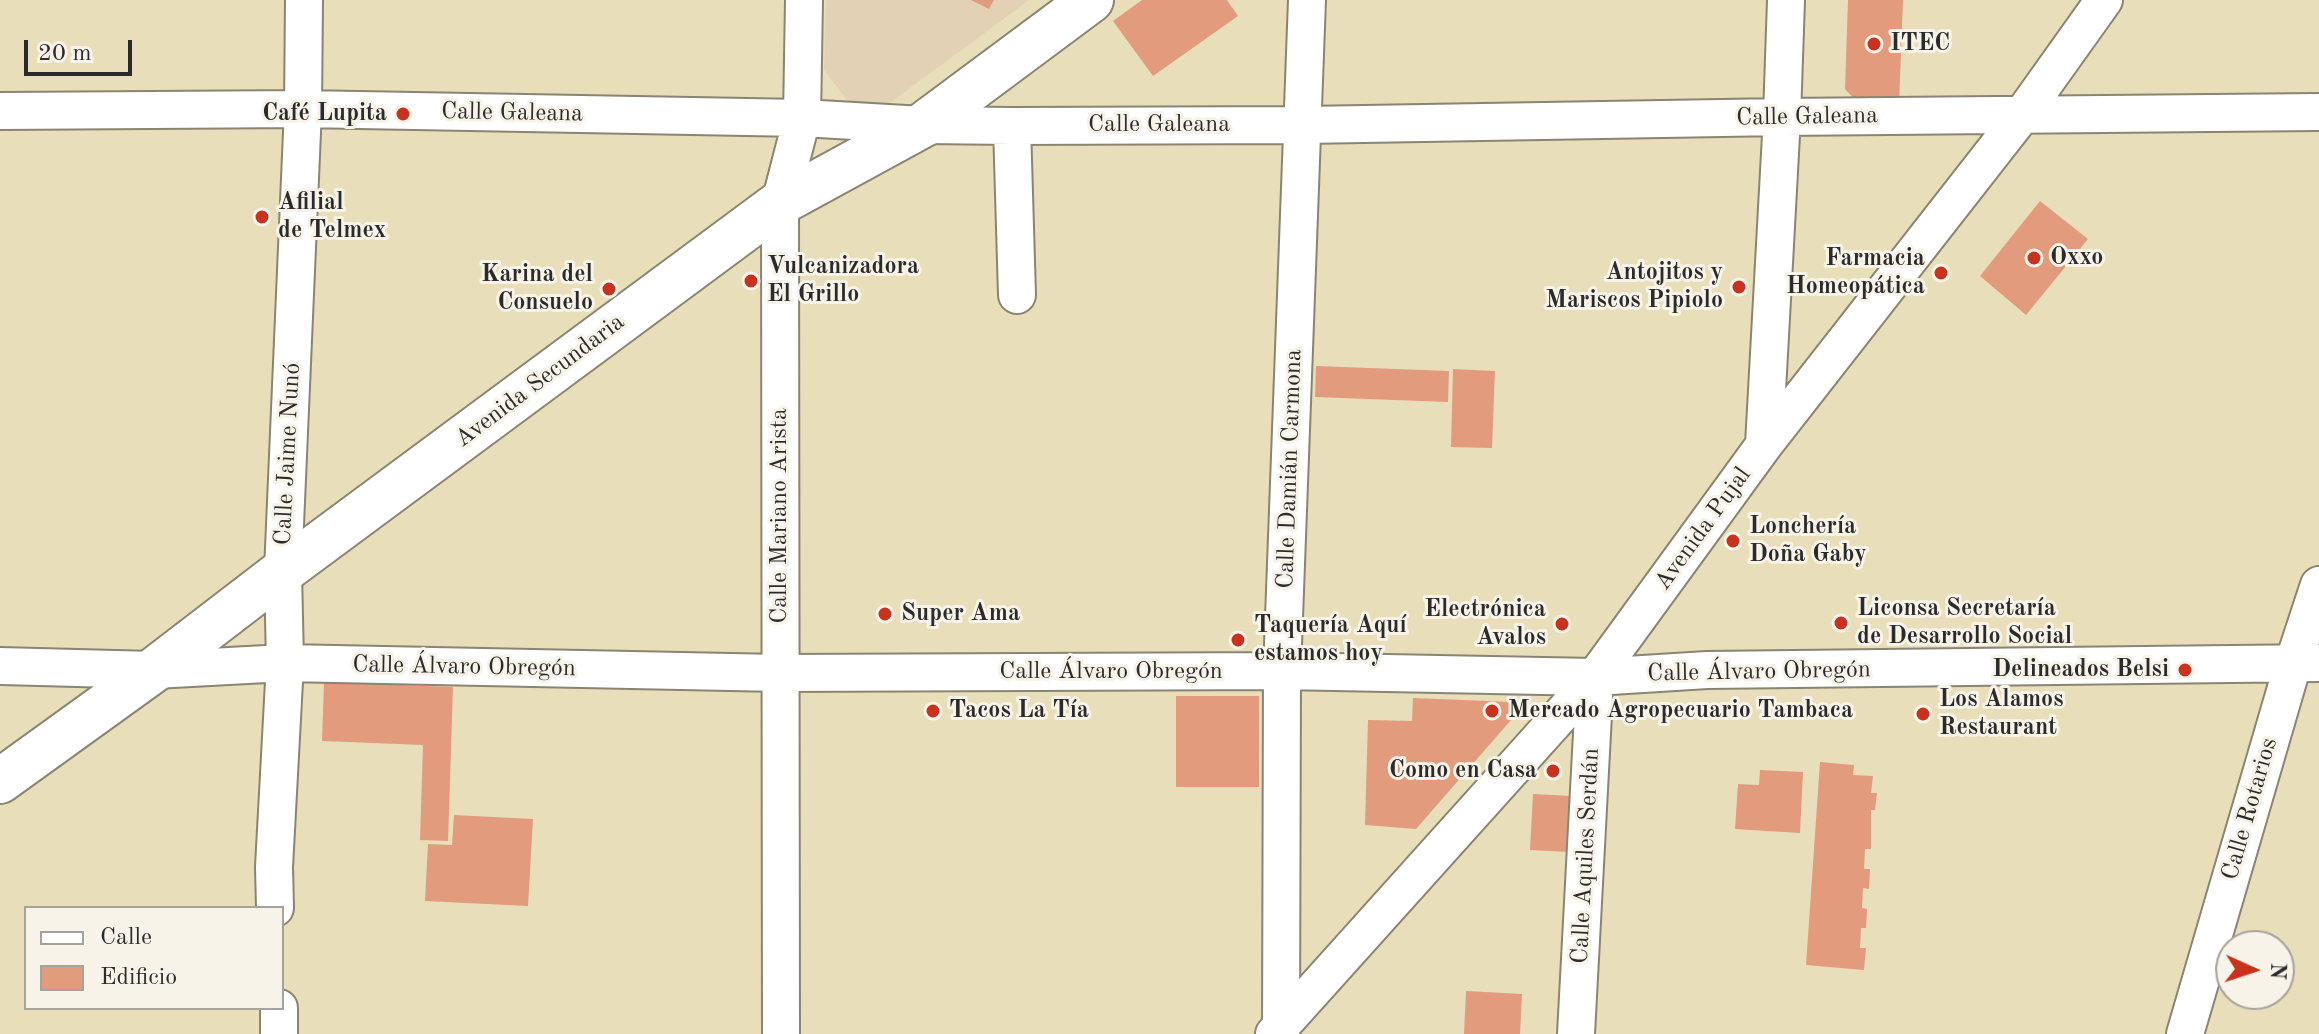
<!DOCTYPE html>
<html>
<head>
<meta charset="utf-8">
<style>
  body { margin:0 }
  #map { position:relative; width:2319px; height:1034px; overflow:hidden; background:#e8deba; font-family:"Old Standard TT",serif }
  canvas { display:block }
  .legend { position:absolute; left:24px; top:906px; width:260px; height:104px; box-sizing:border-box; background:#f7f3e8; border:2px solid #a5a39c; margin:0; padding:10px 14px; list-style:none; font-size:24px; color:#2b2b2b }
  .legend li { display:flex; align-items:center; gap:16px; height:40px }
  .legend b { width:40px; border:2px solid #a5a39c }
  .north { position:absolute; left:2215px; top:930px; width:80px; height:80px; box-sizing:border-box; background:#f7f3e8; border:2px solid #a5a39c; border-radius:50%; rotate:93deg; font-size:22px; font-weight:700; line-height:32px; text-align:center; color:#2b2b2b }
  .north::after { content:''; display:block; margin:auto; width:28px; height:36px; background:#c8321e; clip-path:polygon(50% 0,100% 100%,50% 72%,0 100%) }
  .scale { position:absolute; left:24px; top:40px; width:108px; height:36px; box-sizing:border-box; border:4px solid #2b2b2b; border-top:0; padding-left:10px; font-size:24px; line-height:28px; white-space:nowrap; color:#2b2b2b; -webkit-text-stroke:6px #f7f3e8; paint-order:stroke }
</style>
</head>
<body>
<div id="map">
<canvas width="2319" height="1034"></canvas>
<ul class="legend">
<li><b style="height:10px;background:#fff"></b>Calle</li>
<li><b style="height:22px;background:#e39b7d"></b>Edificio</li>
</ul>
<div class="north">N</div>
<div class="scale">20 m</div>
</div>
<script>
const c = document.querySelector('canvas').getContext('2d');
c.lineJoin = 'round';
function fillPath(path, color) { c.fillStyle = color; c.fill(path, 'evenodd'); }
function strokePath(path, color, width, dash) { c.strokeStyle = color; c.lineWidth = width; c.lineCap = dash ? 'butt' : 'round'; c.setLineDash(dash || []); c.stroke(path); }
function drawText(font, color, halo, rows, align = 'center') {
  c.font = font + ' "Old Standard TT",serif'; c.lineWidth = 6; c.setLineDash([]); c.textBaseline = 'middle'; c.strokeStyle = halo; c.fillStyle = color; for (const [text, x, y, turn = 0] of rows) {
    c.save(); c.translate(x, y); c.rotate((+turn || 0) * Math.PI / 180); c.textAlign = isNaN(turn) ? turn : align; if (halo) c.strokeText(text, 0, 0); c.fillText(text, 0, 0); c.restore();
  }
}
fillPath(new Path2D(`
  M826,0H1029L883,108L854,109L824,70Z`), '#e2d1b4');
fillPath(new Path2D(`
  M971,0H994L989,9Z
  M1142,0H1227L1238,16L1153,76L1113,21Z
  M1848,0H1903L1899,104L1856,101L1845,89Z
  M2040,201L2088,239L2026,315L1980,276Z
  M1316,366L1449,371L1448,402L1315,397Z
  M1453,369L1495,371L1492,448L1451,447Z
  M324,682L453,687L448,841L420,840L423,745L322,741Z
  M1176,696H1259V787H1176Z
  M1413,698L1512,702L1511,720L1416,829L1365,825L1368,720L1412,721Z
  M1820,762L1854,765L1853,775L1873,776L1871,793H1877L1875,810H1871V849H1865L1864,869H1870L1869,889L1863,888L1862,908L1867,909L1866,928H1861L1860,948H1866L1864,970L1806,965Z
  M1760,770L1803,772L1800,833L1735,829L1738,784L1759,785Z
  M1533,794L1571,796L1569,852L1530,850Z
  M454,815L533,819L528,906L425,901L428,844L452,845Z
  M1466,991L1522,994L1520,1034H1464Z`), '#e39b7d');
const street = new Path2D(`
  M0,111L303,109L802,118L923,125L1012,126L1304,125L1782,117L2319,112
  M1012,126L1017,295
  M1764,445L1782,117L1786,0
  M0,666L154,670L285,663L780,673L1282,671L1595,677L1707,670L2319,663
  M275,908L274,867L285,663L283,571L303,109L304,0
  M279,1008V1034
  M781,1034L780,203L802,118L804,0
  M1274,1034L1595,677L1764,445L2022,115L2104,0
  M1281,1034L1282,671L1307,0
  M1576,1034L1595,677
  M2185,1034L2293,664L2319,585`);
const secondary = new Path2D(`
  M0,781L154,670L283,571L780,203L923,125L1091,0`);
strokePath(street, '#8a8472', 40);
strokePath(secondary, '#8a8472', 48);
strokePath(street, '#fff', 36);
strokePath(secondary, '#fff', 44);
for (const [x, y, r, color] of [
  [1874,44,8,"#c8321e"],
  [403,114,8,"#c8321e"],
  [262,217,8,"#c8321e"],
  [2034,258,8,"#c8321e"],
  [1941,273,8,"#c8321e"],
  [751,281,8,"#c8321e"],
  [1739,287,8,"#c8321e"],
  [609,289,8,"#c8321e"],
  [1733,541,8,"#c8321e"],
  [885,614,8,"#c8321e"],
  [1841,623,8,"#c8321e"],
  [1562,624,8,"#c8321e"],
  [1238,640,8,"#c8321e"],
  [2185,670,8,"#c8321e"],
  [933,711,8,"#c8321e"],
  [1492,711,8,"#c8321e"],
  [1923,714,8,"#c8321e"],
  [1553,771,8,"#c8321e"]
]) { const dot = new Path2D(); dot.arc(x, y, r, 0, 2 * Math.PI); c.fillStyle = color; c.fill(dot); strokePath(dot, '#f7f3e8', 3); }
drawText('bold 24px', '#2b2b2b', '#f7f3e8', [
  ["ITEC",1890,44],
  ["Café Lupita",387,114,"right"],
  ["Afilial",278,203],
  ["de Telmex",278,231],
  ["Oxxo",2050,258],
  ["Farmacia",1925,259,"right"],
  ["Homeopática",1925,287,"right"],
  ["Vulcanizadora",767,267],
  ["El Grillo",767,295],
  ["Antojitos y",1723,273,"right"],
  ["Mariscos Pipiolo",1723,301,"right"],
  ["Karina del",593,275,"right"],
  ["Consuelo",593,303,"right"],
  ["Lonchería",1749,527],
  ["Doña Gaby",1749,555],
  ["Liconsa Secretaría",1857,609],
  ["de Desarrollo Social",1857,637],
  ["Electrónica",1546,610,"right"],
  ["Avalos",1546,638,"right"],
  ["Super Ama",901,614],
  ["Taquería Aquí",1254,626],
  ["estamos hoy",1254,654],
  ["Delineados Belsi",2169,670,"right"],
  ["Los Alamos",1939,700],
  ["Restaurant",1939,728],
  ["Tacos La Tía",949,711],
  ["Mercado Agropecuario Tambaca",1508,711],
  ["Como en Casa",1537,771,"right"]
], 'left');
drawText('24px', '#2b2b2b', '#f7f3e8', [
  ["Calle Galeana",512,113,1],
  ["Calle Galeana",1807,117,-1],
  ["Calle Galeana",1159,125],
  ["Avenida Secundaria",540,381,-37],
  ["Calle Jaime Nunó",288,454,-87],
  ["Calle Damián Carmona",1290,469,-88],
  ["Calle Mariano Arista",780,516,-90],
  ["Avenida Pujal",1703,529,-54],
  ["Calle Álvaro Obregón",464,667,1],
  ["Calle Álvaro Obregón",1111,672],
  ["Calle Álvaro Obregón",1759,672,-1],
  ["Calle Rotarios",2250,809,-74],
  ["Calle Aquiles Serdán",1586,856,-87]
]);
</script>
</body>
</html>
